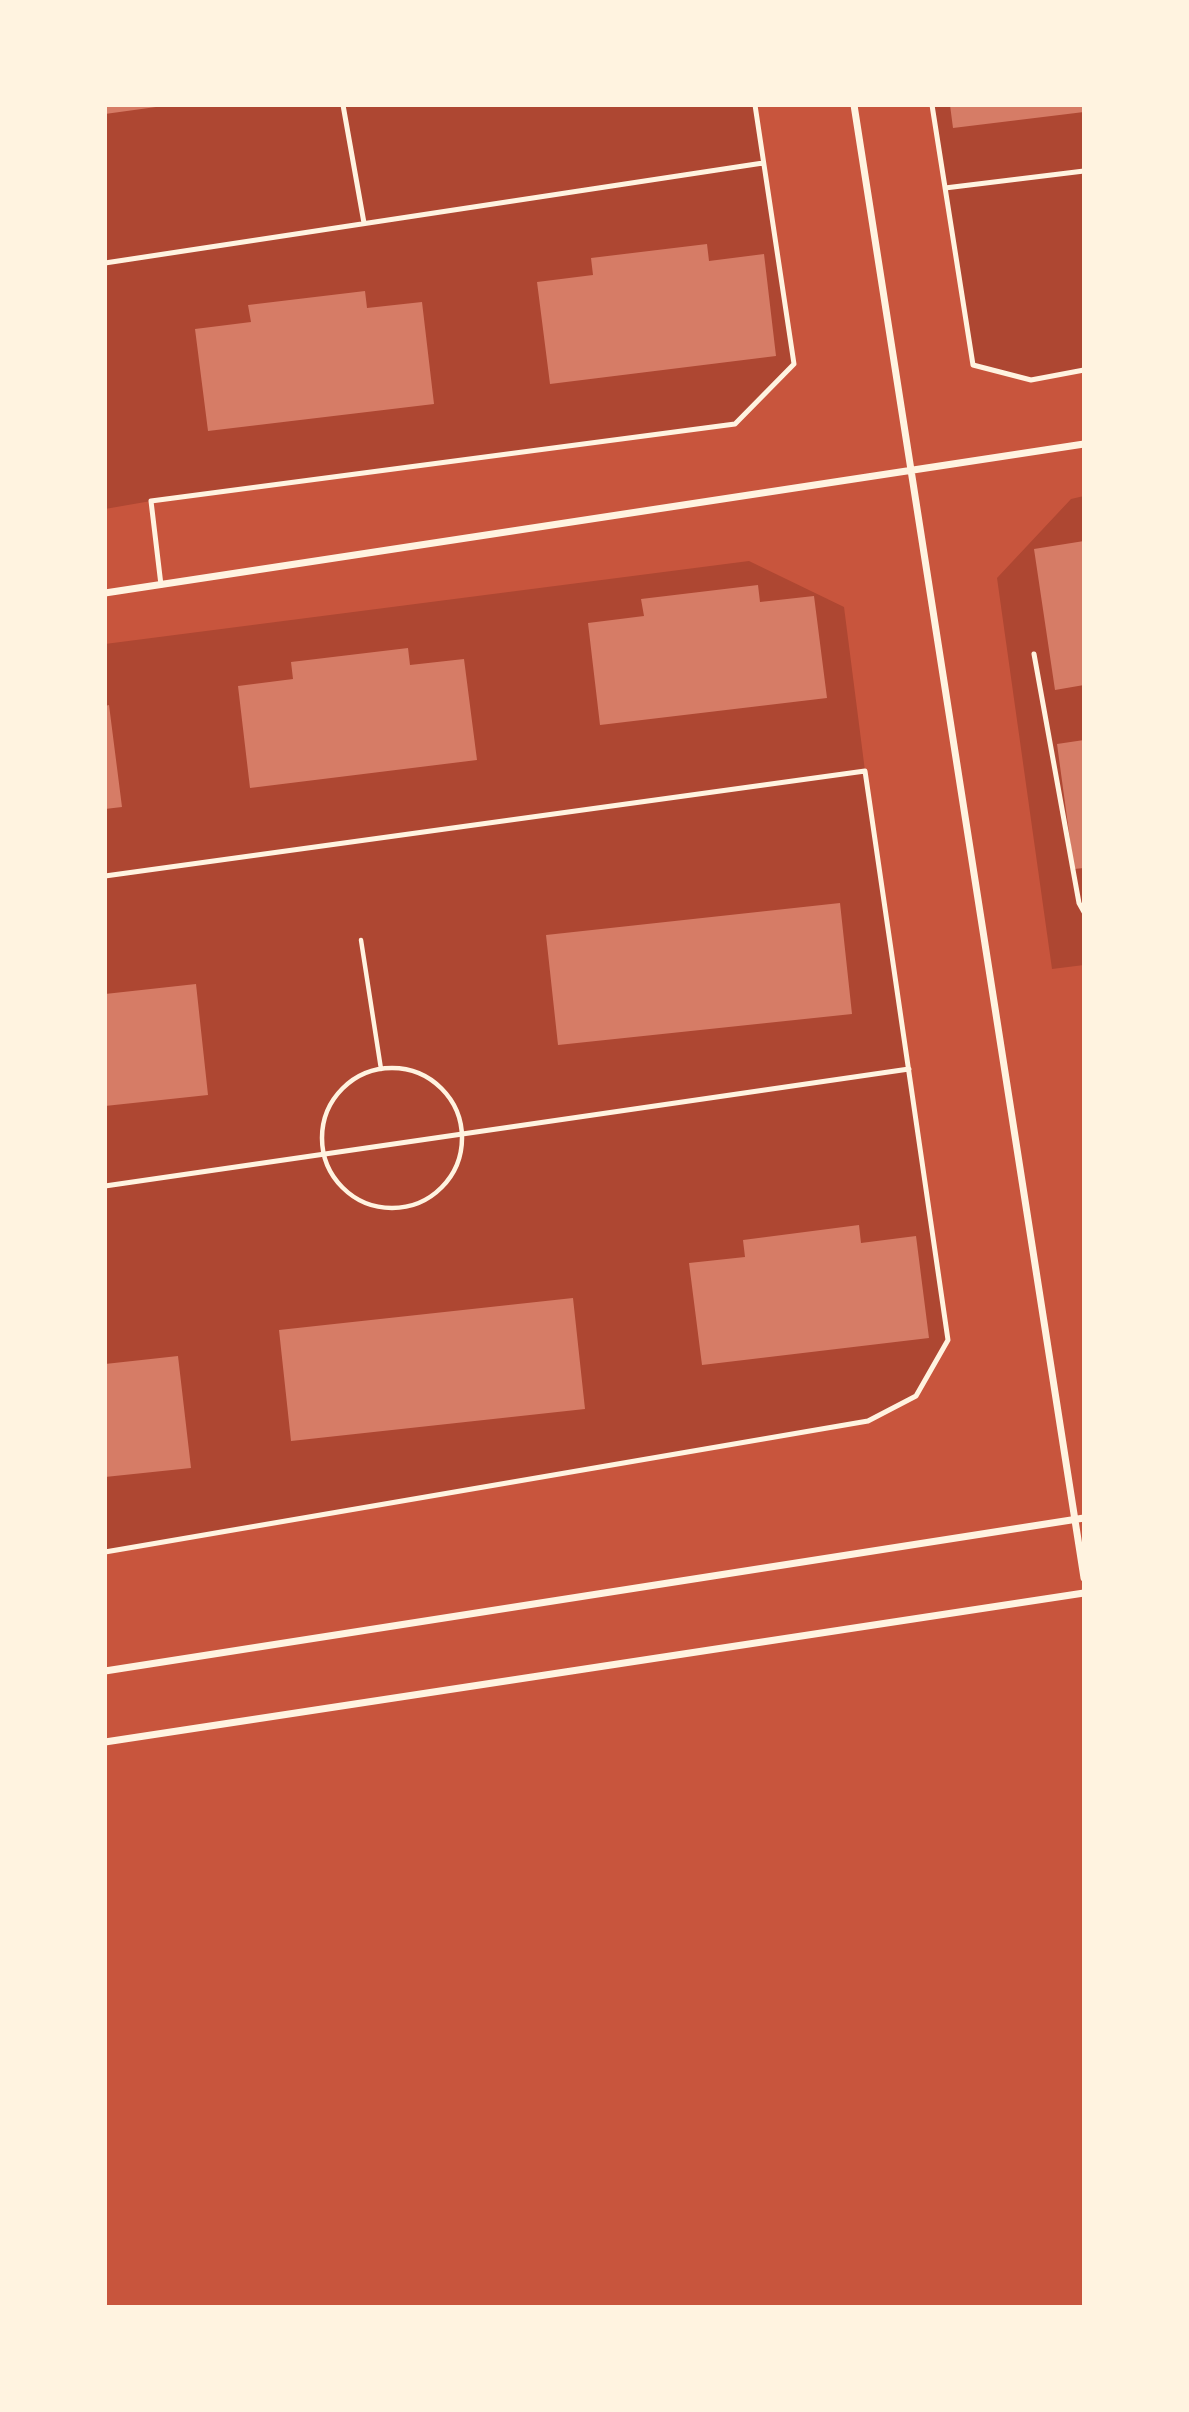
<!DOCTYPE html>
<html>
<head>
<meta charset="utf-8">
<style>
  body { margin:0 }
  #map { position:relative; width:1189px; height:2412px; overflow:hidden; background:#c8553d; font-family:"PT Sans",sans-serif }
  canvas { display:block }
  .frame { position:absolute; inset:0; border:107px solid #fff3e0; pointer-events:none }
</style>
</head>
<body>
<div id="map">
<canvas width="1189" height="2412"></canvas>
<div class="frame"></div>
</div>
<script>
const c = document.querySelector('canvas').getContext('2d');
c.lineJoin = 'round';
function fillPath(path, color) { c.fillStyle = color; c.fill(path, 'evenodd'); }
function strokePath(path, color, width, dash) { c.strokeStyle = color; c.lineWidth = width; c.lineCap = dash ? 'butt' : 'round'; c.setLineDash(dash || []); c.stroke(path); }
fillPath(new Path2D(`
  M105,105H755L794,364L735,424L151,501L105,509Z
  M932,105H1084V370L1031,380L973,365Z
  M1084,496V965L1052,969L997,578L1071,499Z
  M749,561L844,607L865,771L948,1340L916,1396L868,1421L105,1552V644Z`), '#ae4732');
fillPath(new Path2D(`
  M105,105H156V107L105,114Z
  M950,105H1084V112L953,128Z
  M707,244L709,261L764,254L776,356L550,384L537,282L593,275L591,258Z
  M365,291L367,308L422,302L434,404L208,431L195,329L251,322L248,305Z
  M1084,541V685L1055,690L1034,549Z
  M758,585L760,602L814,596L827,698L600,725L588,623L644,616L641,599Z
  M408,648L410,665L464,659L477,760L250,788L238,686L293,679L291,662Z
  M109,705L122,807L105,809V706Z
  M1084,740V868L1074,869L1057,744Z
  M840,903L852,1014L558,1045L546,935Z
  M196,984L208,1095L105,1106V994Z
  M859,1225L861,1243L916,1236L929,1338L702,1365L689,1263L745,1257L743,1240Z
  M573,1298L585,1409L291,1441L279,1330Z
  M178,1356L191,1468L105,1477V1364Z`), '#d67c66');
strokePath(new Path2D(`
  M361,940L381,1069
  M322 1138a70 70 0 1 1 140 0a70 70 0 1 1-140 0Z`), '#fff3e0', 4.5);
strokePath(new Path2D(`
  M343,105L364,223
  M932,105L973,365L1031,380L1084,370
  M945,188L1084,171
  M105,263L763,163
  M161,585L151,501L735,424L794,364L755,105
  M1034,654L1079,903L1084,912
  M105,876L865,771L948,1340L916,1396L868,1421L105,1552
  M105,1186L909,1069`), '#fff3e0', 5);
strokePath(new Path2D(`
  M854,105L1084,1578
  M105,593L1084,444
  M105,1671L1084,1518
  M105,1742L1084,1593`), '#fff3e0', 7);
</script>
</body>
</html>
